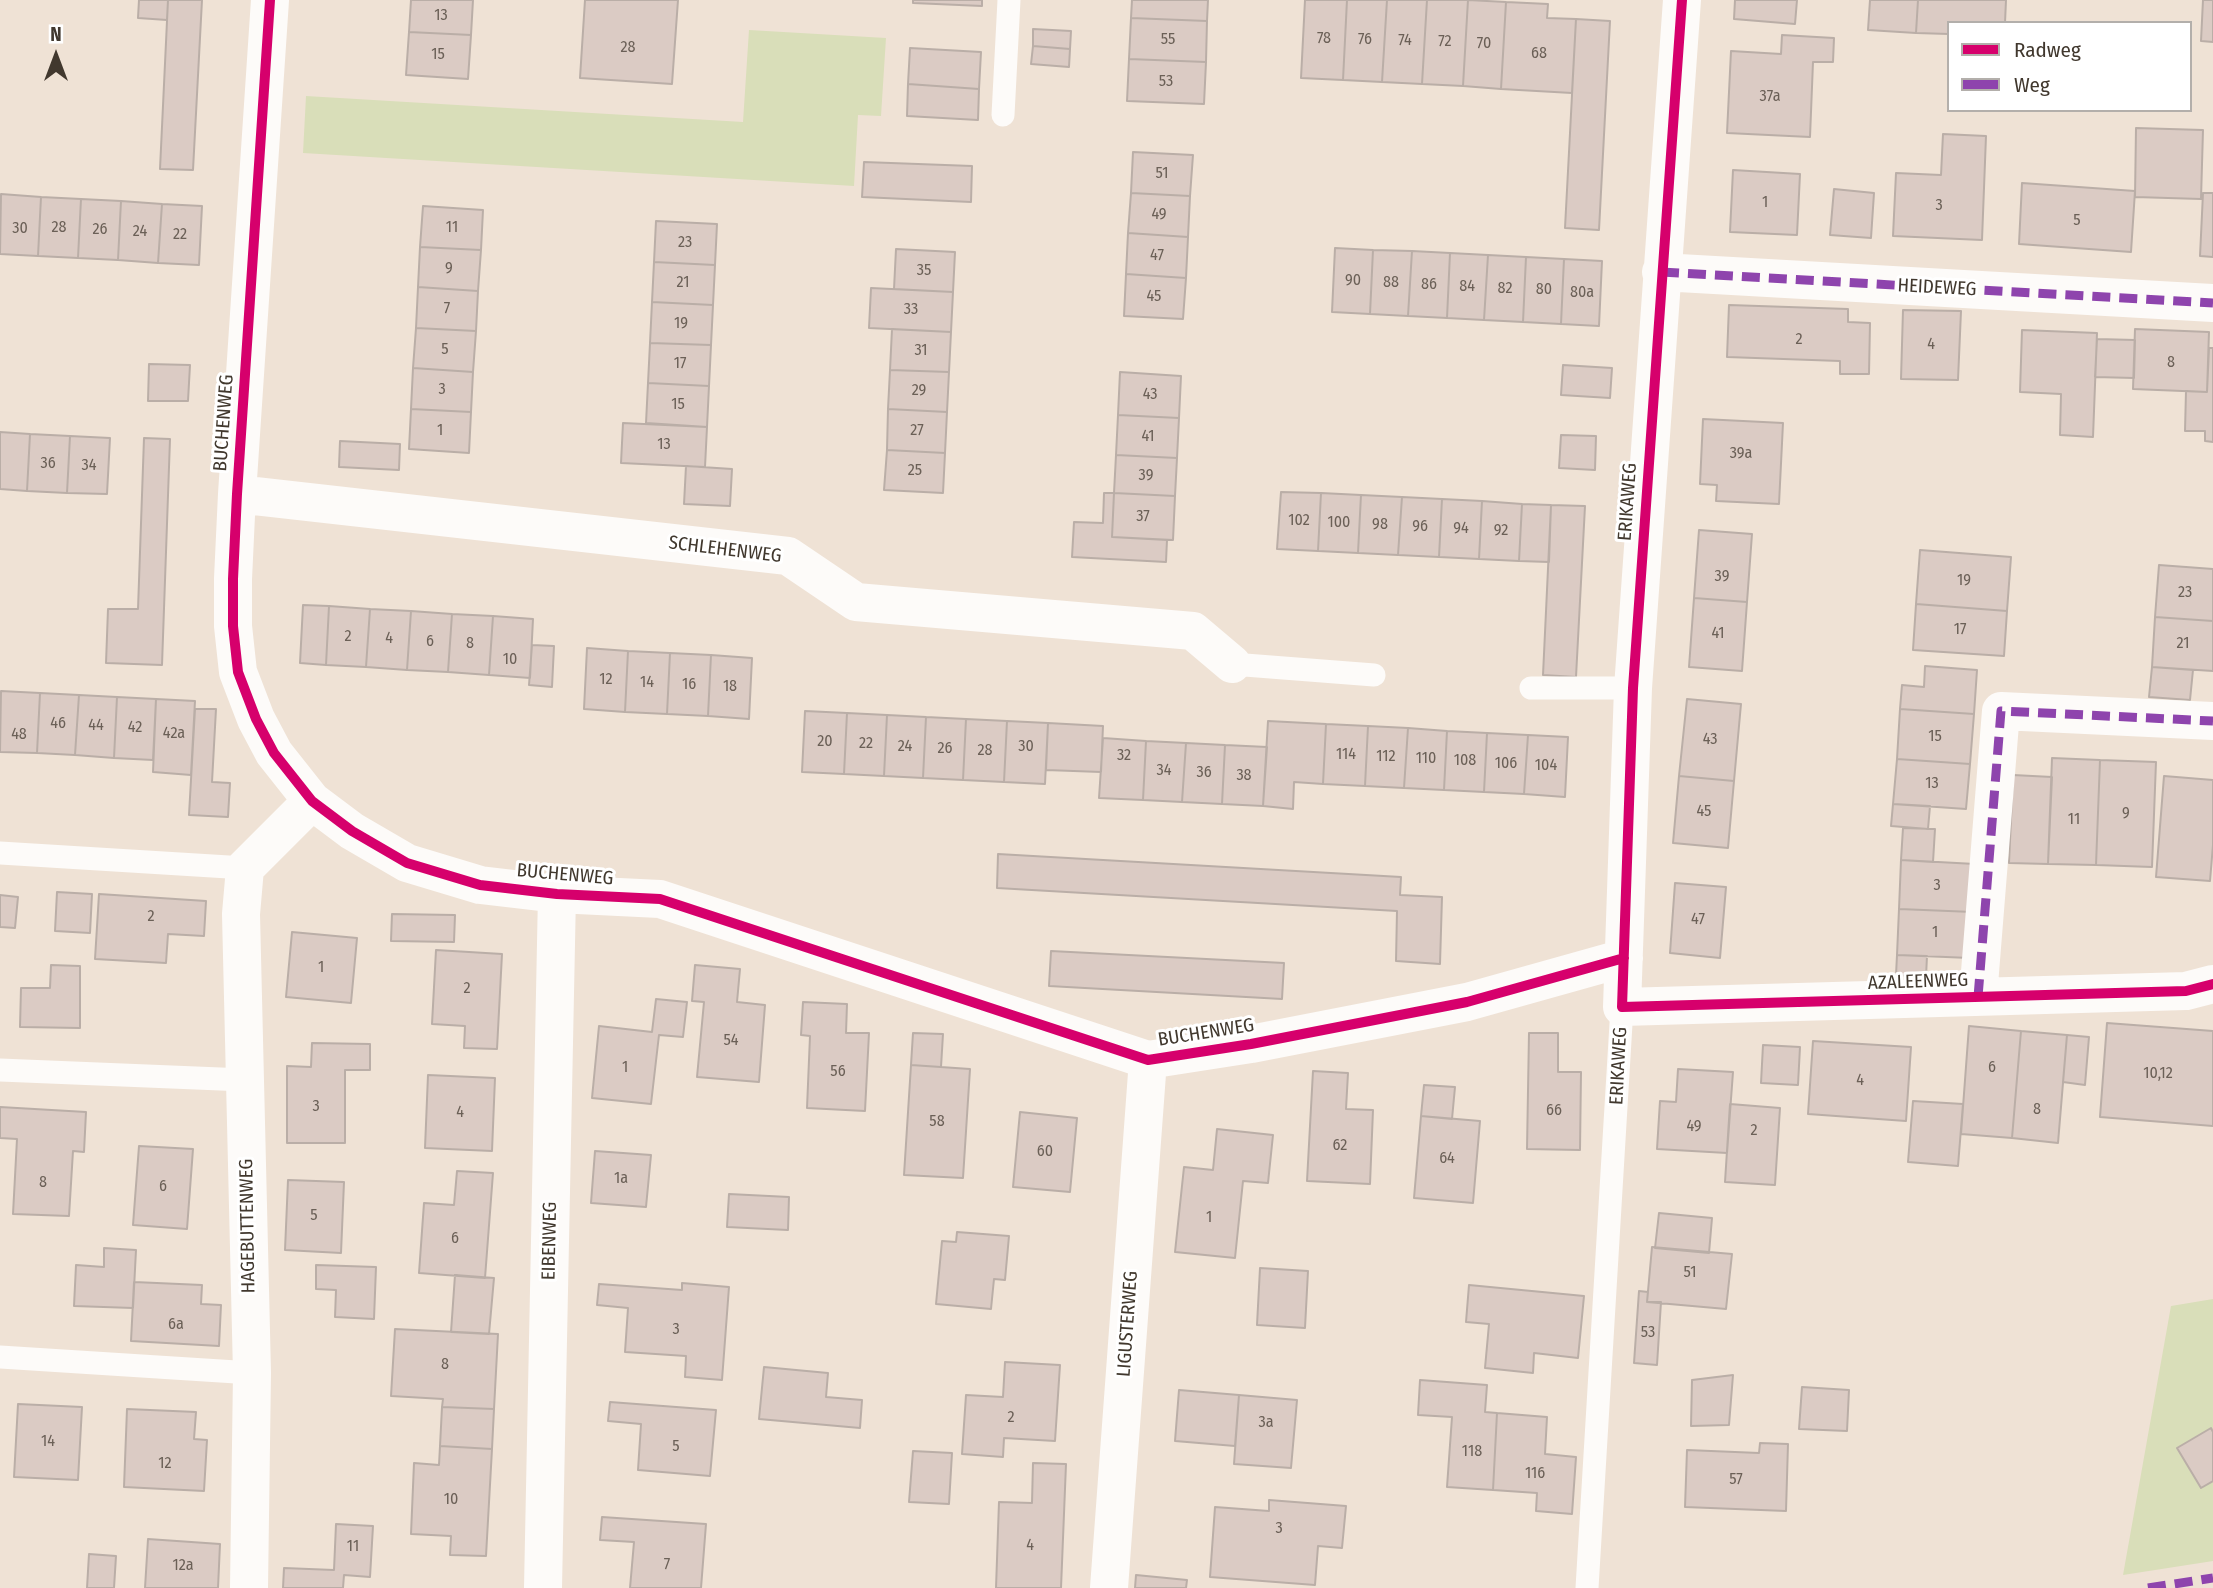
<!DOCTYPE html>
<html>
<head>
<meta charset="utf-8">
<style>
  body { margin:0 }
  #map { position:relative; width:2213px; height:1588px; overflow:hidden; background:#efe2d5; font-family:"Fira Sans Condensed",sans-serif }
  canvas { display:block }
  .legend { position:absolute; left:1947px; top:21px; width:245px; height:91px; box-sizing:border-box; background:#fff; border:2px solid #b3afab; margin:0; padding:9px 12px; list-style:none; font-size:21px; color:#41382e }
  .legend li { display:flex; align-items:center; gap:14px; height:35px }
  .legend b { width:35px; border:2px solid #b3afab }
  .north { position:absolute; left:21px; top:21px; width:70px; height:70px; -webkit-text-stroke:5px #fff; paint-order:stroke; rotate:0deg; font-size:19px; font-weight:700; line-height:28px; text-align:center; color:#41382e }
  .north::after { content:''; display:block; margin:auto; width:24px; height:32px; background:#41382e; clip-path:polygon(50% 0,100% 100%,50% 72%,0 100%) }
</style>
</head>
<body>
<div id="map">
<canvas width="2213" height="1588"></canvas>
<ul class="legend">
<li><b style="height:9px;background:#d6006c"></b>Radweg</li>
<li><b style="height:9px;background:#8e44ad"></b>Weg</li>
</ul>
<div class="north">N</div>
</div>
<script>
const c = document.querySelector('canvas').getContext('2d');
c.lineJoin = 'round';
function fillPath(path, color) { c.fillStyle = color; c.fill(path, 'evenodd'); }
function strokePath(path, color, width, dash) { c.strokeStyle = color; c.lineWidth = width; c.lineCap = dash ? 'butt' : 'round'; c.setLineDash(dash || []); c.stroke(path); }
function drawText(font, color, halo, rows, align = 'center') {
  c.font = font + ' "Fira Sans Condensed",sans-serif'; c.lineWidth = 6; c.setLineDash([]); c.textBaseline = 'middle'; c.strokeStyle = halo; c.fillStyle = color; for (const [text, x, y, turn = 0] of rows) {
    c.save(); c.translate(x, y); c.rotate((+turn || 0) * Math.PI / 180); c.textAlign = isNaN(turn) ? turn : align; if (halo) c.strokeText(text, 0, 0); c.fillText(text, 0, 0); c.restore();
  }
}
fillPath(new Path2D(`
  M749,30L886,38L881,116L858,115L854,186L303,153L306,96L743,122Z
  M2213,1299V1561L2123,1575L2171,1306Z`), '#d9deb9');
const building = new Path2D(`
  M139,0H168L167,20L138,18Z
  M168,0H202L193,170L160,169Z
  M411,0H473L471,35L409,32Z
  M585,0H678L672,84L580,78Z
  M913,0H982V6L913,3Z
  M1132,0H1208L1207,21L1131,18Z
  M1305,0H1347L1343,80L1301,78Z
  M1347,0H1387L1382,82L1343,80Z
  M1387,0H1427L1422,84L1382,82Z
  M1427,0H1468L1463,86L1422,84Z
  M1468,0L1506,2L1501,89L1463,86Z
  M1735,0H1797L1795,24L1734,19Z
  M1870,0H1918L1916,33L1868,30Z
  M1918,0H2006L2005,23H1949V34L1916,33Z
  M2203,0H2213V42L2201,41Z
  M1506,2L1548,4L1547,18L1576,19L1572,93L1501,89Z
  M1131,18L1207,21L1206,62L1129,59Z
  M1576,19L1610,21L1599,230L1565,228Z
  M1033,29L1071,31L1070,49L1033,46Z
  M409,32L471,35L468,79L406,75Z
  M1782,35L1834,38L1833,62H1813L1810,137L1727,133L1731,51L1781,54Z
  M1033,46L1070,49L1069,67L1031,64Z
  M910,48L981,52L979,89L908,84Z
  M1129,59L1206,62L1204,104L1127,101Z
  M908,84L979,89L978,120L907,116Z
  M2136,128L2203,130L2201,199L2135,197Z
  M1943,134L1986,136L1982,240L1893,236L1896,173L1941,175Z
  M1133,152L1193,155L1190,196L1131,193Z
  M864,162L972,166L971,202L862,197Z
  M1733,170L1800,174L1797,235L1730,232Z
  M2022,183L2135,191L2131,252L2019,244Z
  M1834,189L1874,193L1871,238L1830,235Z
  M1131,193L1190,196L1188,237L1128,233Z
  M2203,193H2213V257L2200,256Z
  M1,194L41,197L38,256L0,254Z
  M41,197L81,199L78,258L38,256Z
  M81,199L121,201L118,260L78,258Z
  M121,201L162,204L158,263L118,260Z
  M162,204L202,206L199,265L158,263Z
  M423,206L483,210L481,250L420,247Z
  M656,221L717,224L715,265L654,262Z
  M1128,233L1188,237L1186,278L1126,274Z
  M420,247L481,250L478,291L418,287Z
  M1335,248L1373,250L1370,314L1332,312Z
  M896,249L955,252L953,292L894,289Z
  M1373,250L1412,251L1408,316L1370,314Z
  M1412,251L1450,253L1447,318L1408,316Z
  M1450,253L1488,255L1484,320L1447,318Z
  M1488,255L1526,257L1523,322L1484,320Z
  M1526,257L1564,259L1561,324L1523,322Z
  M1564,259L1602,261L1599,326L1561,324Z
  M654,262L715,265L713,305L652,302Z
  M1126,274L1186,278L1183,319L1124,316Z
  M418,287L478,291L476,331L416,328Z
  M871,288L953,292L951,332L869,328Z
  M652,302L713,305L711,345L650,343Z
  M1729,305L1848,309V322L1870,323L1869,374H1840V361L1727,357Z
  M1903,310L1961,311L1958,380L1901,379Z
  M416,328L476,331L473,372L413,368Z
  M892,329L951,332L949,372L890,370Z
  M2135,329L2209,332L2207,392L2133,389Z
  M2022,330L2097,333L2093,437L2060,435L2061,394L2020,392Z
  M2097,339L2135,340L2134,378L2095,377Z
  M650,343L711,345L709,386L648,383Z
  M2209,348H2213V442L2205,441V431H2185L2186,391L2207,392Z
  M149,364L190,365L188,401H148Z
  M1563,365L1612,368L1610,398L1561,395Z
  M413,368L473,372L471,412L411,409Z
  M890,370L949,372L947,412L888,409Z
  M1120,372L1181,376L1179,418L1118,415Z
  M648,383L709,386L707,427L646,423Z
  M411,409L471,412L469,453L409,449Z
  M888,409L947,412L945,453L887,450Z
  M1118,415L1179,418L1177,458L1116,455Z
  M1703,419L1783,423L1779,504L1716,501L1717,485L1700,484Z
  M623,423L707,427L705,467L621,463Z
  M0,432L30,434L27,491L0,489Z
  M30,434L70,436L67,493L27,491Z
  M1561,435L1596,436L1595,470L1559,468Z
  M70,436L110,438L107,494L67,493Z
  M144,438L170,439L162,665L106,663L108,609H138Z
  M340,441L400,444L399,470L339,467Z
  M887,450L945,453L943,493L884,490Z
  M1116,455L1177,458L1175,496L1114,493Z
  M686,466L732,469L730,506L684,504Z
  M1281,492L1321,493L1318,551L1277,549Z
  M1104,493H1114L1112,537L1167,540L1166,562L1072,557L1074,522L1103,523Z
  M1114,493L1175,496L1173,540L1112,537Z
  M1321,493L1361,495L1358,553L1318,551Z
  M1361,495L1402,497L1398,555L1358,553Z
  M1402,497L1442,499L1439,557L1398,555Z
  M1442,499L1482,501L1479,559L1439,557Z
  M1482,501L1522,504L1519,561L1479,559Z
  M1522,504L1551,505L1549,562L1519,561Z
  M1551,505L1585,506L1576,677L1543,675Z
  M1699,530L1752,534L1747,602L1694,598Z
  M1920,550L2011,557L2007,611L1916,604Z
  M2159,565L2213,569V621L2155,617Z
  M1694,598L1747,602L1742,671L1689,667Z
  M1916,604L2007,611L2004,656L1913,650Z
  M303,605L329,606L326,665L300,663Z
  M329,606L370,609L366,667L326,665Z
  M370,609L411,611L407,670L366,667Z
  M411,611L452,614L448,672L407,670Z
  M452,614L493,616L489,675L448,672Z
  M493,616L533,619L530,678L489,675Z
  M2155,617L2213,621V671L2152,667Z
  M532,645L554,646L552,687L529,685Z
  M587,648L628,651L625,712L584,709Z
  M628,651L670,653L667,714L625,712Z
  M670,653L711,655L708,716L667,714Z
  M711,655L752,658L749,719L708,716Z
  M1925,666L1977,670L1974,714L1900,709L1902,685L1924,687Z
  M2152,667L2193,670L2190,700L2149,697Z
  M1,691L40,693L37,753L0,752Z
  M40,693L79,695L75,755L37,753Z
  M79,695L117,697L114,758L75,755Z
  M117,697L156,699L153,760L114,758Z
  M156,699L195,701L191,775L153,772Z
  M1687,699L1741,704L1734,781L1679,776Z
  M195,709H216L212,782L230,783L228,817L189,815Z
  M1900,709L1974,714L1970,764L1897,759Z
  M805,711L847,713L844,774L802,772Z
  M847,713L887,715L884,776L844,774Z
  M887,715L926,717L923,778L884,776Z
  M926,717L966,719L963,780L923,778Z
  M966,719L1007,721L1004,782L963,780Z
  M1007,721L1048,723L1045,784L1004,782Z
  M1268,721L1326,724L1323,784L1294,782L1293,809L1263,806Z
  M1048,723L1103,726L1101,772L1046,770Z
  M1326,724L1368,726L1365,786L1323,784Z
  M1368,726L1408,728L1404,788L1365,786Z
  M1408,728L1447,731L1444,790L1404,788Z
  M1447,731L1487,733L1484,792L1444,790Z
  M1487,733L1528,735L1524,794L1484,792Z
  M1528,735L1568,737L1565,797L1524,794Z
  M1103,738L1146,741L1143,800L1099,798Z
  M1146,741L1186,743L1182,802L1143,800Z
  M1186,743L1225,745L1222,804L1182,802Z
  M1225,745L1267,747L1263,806L1222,804Z
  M2052,758L2100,760L2096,865L2048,864Z
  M1897,759L1970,764L1966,809L1893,804Z
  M2100,760L2156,762L2152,867L2096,865Z
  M2013,775L2052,777L2048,864L2009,863Z
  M1679,776L1734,781L1728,848L1673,843Z
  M2164,776L2213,780V845L2210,881L2156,877Z
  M1893,804L1930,806L1928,829L1891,826Z
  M1903,828L1935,829L1933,862L1901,860Z
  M998,854L1401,877L1400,895L1442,897L1440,964L1396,961L1397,911L997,888Z
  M1901,860L1975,864L1973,912L1899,909Z
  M1675,883L1726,887L1720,958L1670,953Z
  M57,892L92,894L90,933L55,931Z
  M99,894L206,901L204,936L168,934L166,963L95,959Z
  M0,895L18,897L15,928L0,927Z
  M1899,909L1973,912L1970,958L1897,955Z
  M392,914L455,915L454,942L391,941Z
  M292,932L357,938L351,1003L286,997Z
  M436,950L502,954L497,1049L464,1048L465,1026L432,1024Z
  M1051,951L1284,963L1282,999L1049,986Z
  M1897,955L1927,956L1926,977L1896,975Z
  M51,965L80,966V1028L20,1027L21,988H50Z
  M695,965L740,969L737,1002L765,1005L759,1082L697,1077L704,1002L692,1001Z
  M656,999L687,1002L683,1037L659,1035L651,1104L592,1098L599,1026L652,1032Z
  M803,1002L847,1004L846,1033H869L865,1111L807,1108L810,1036L801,1035Z
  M2107,1023L2213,1031V1126L2100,1117Z
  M1969,1026L2021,1031L2012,1138L1961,1134Z
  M2021,1031L2067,1035L2058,1143L2012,1138Z
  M913,1033L943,1034L941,1067L911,1065Z
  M1529,1033H1558V1072H1581L1580,1150L1527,1149Z
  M2067,1035L2089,1037L2085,1085L2063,1082Z
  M1813,1041L1911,1047L1906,1121L1808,1114Z
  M312,1043L370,1044V1070H345V1143H287V1066L311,1067Z
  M1763,1045L1800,1047L1798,1085L1761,1083Z
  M911,1065L970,1069L963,1178L904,1175Z
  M1678,1069L1733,1072L1727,1153L1657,1149L1660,1101L1676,1102Z
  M1313,1071L1348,1073L1346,1109L1373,1110L1370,1184L1307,1181Z
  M428,1075L495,1078L492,1151L425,1148Z
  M1424,1085L1455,1087L1452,1119L1421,1116Z
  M1913,1101L1963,1104L1958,1166L1908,1162Z
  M1730,1104L1780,1108L1775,1185L1725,1182Z
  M0,1107L86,1112L84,1152L73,1151L69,1216L13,1214L17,1139L0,1138Z
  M1020,1112L1077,1118L1070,1192L1013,1187Z
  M1421,1116L1480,1121L1473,1203L1414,1198Z
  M1217,1129L1273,1135L1268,1183L1243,1181L1235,1258L1175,1252L1184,1167L1213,1170Z
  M139,1146L193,1149L187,1229L133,1225Z
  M595,1151L651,1155L646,1207L591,1203Z
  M457,1171L493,1173L485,1278L419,1273L424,1203L454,1205Z
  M288,1180L344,1182L341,1253L285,1250Z
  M729,1194L789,1197L788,1230L727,1227Z
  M1659,1213L1712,1218L1709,1253L1655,1248Z
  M957,1232L1009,1236L1005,1280L994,1279L991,1309L936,1304L942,1241L956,1242Z
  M1652,1247L1732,1254L1726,1309L1647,1302Z
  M104,1248L136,1250L133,1308L74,1306L76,1265L104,1267Z
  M316,1265L376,1267L374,1319L335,1317L336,1290L316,1289Z
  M1260,1268L1308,1271L1305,1328L1257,1325Z
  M455,1275L494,1278L489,1334L451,1332Z
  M134,1282L202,1285L201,1304L221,1305L219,1346L131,1341Z
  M682,1283L729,1287L722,1380L685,1377L686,1356L625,1352L628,1308L597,1305L599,1284L682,1290Z
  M1469,1285L1584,1296L1578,1358L1534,1353L1533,1373L1485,1368L1489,1324L1466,1322Z
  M1639,1291L1648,1292L1647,1302H1661L1657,1365L1634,1363Z
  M395,1329L498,1334L494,1409L442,1407L443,1399L391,1396Z
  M1005,1362L1060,1365L1055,1441L1004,1438L1003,1457L962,1454L966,1395L1003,1397Z
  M764,1367L828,1373L826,1397L862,1400L860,1428L759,1419Z
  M1733,1375L1729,1425L1691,1426L1692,1380Z
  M1420,1380L1487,1385L1485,1412L1497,1413L1493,1490L1447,1487L1452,1417L1418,1415Z
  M1802,1387L1849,1390L1847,1431L1799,1429Z
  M1179,1390L1239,1395L1235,1446L1175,1441Z
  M1239,1395L1297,1400L1291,1468L1234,1464Z
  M610,1402L716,1410L710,1476L638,1470L641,1424L608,1421Z
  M18,1404L82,1407L78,1480L14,1477Z
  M442,1407L494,1409L492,1449L440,1446Z
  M127,1409L196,1412L194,1439L207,1440L204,1491L124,1487Z
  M1497,1413L1547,1417L1545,1454L1576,1457L1572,1514L1536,1511L1537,1493L1493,1490Z
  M2211,1428L2213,1432V1481L2201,1488L2177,1448Z
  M1760,1443L1788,1444L1786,1511L1685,1507L1687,1450L1759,1453Z
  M440,1446L492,1449L486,1556L450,1555L451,1536L411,1534L414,1463L439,1465Z
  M913,1451L952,1453L949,1504L909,1502Z
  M1033,1463L1066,1464L1061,1588H996L999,1502L1032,1503Z
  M1269,1500L1346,1506L1342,1548L1318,1546L1315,1585L1210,1577L1215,1507L1269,1511Z
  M602,1517L706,1524L701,1588H630L634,1542L600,1540Z
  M336,1524L373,1526L370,1577L344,1575L343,1588H283L284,1568L334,1570Z
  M148,1539L220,1544L218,1588H145Z
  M89,1554L116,1556L114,1588H87Z
  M1136,1575L1187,1580L1186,1588H1135Z`);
fillPath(building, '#dbcbc4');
strokePath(building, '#baaea7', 2);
strokePath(new Path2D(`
  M1003,115L1009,0
  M1232,664L1374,675
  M1531,688H1633
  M0,853L245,868
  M0,1070L245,1080
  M0,1357L252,1373
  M1587,1588L1622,1007`), '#fdfbf9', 23);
strokePath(new Path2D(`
  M270,0L237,494L233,579V626L238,672L256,719L274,753L312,801L352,831L407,863L480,885L557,894L660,899L1148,1060L1251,1044L1467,1002L1624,958
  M1682,0L1633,688L1622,1007L2186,991L2213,984
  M1661,272L2213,303
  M237,494L788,556L856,602L1193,631L1232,664
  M1978,997L2001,711L2213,721
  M249,1588L252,1373L241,914L245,868L312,801
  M543,1588L557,894
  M1109,1588L1148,1060`), '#fdfbf9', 38);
strokePath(new Path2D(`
  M1661,272L2213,303
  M1978,997L2001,711L2213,721
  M2148,1588L2213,1578`), '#8e44ad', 9, [18, 9]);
strokePath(new Path2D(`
  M270,0L237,494L233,579V626L238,672L256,719L274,753L312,801L352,831L407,863L480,885L557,894L660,899L1148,1060L1251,1044L1467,1002L1624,958
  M1682,0L1633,688L1622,1007L2186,991L2213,984`), '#d6006c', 10);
drawText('16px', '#6b6057', null, [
  ["13",441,16],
  ["78",1324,39],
  ["55",1168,40],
  ["76",1365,40],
  ["74",1405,41],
  ["72",1445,42],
  ["70",1484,44],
  ["28",628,48],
  ["68",1539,54],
  ["15",438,55],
  ["53",1166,82],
  ["37a",1770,97],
  ["51",1162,174],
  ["1",1765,203],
  ["3",1939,206],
  ["49",1159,215],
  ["5",2077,221],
  ["28",59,228],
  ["11",452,228],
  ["30",20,229],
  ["26",100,230],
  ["24",140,232],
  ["22",180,235],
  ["23",685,243],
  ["47",1157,256],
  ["9",449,269],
  ["35",924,271],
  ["90",1353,281],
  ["21",683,283],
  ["88",1391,283],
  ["86",1429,285],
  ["84",1467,287],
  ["82",1505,289],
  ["80",1544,290],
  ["80a",1582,293],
  ["45",1154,297],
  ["7",447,309],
  ["33",911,310],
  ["19",681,324],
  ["2",1799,340],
  ["4",1931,345],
  ["5",445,350],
  ["31",921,351],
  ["8",2171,363],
  ["17",680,364],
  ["3",442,390],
  ["29",919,391],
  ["43",1150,395],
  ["15",678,405],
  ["1",440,431],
  ["27",917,431],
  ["41",1148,437],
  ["13",664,445],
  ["39a",1741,454],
  ["36",48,464],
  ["34",89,466],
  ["25",915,471],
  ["39",1146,476],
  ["37",1143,517],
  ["102",1299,521],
  ["100",1339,523],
  ["98",1380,525],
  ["96",1420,527],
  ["94",1461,529],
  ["92",1501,531],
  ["39",1722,577],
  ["19",1964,581],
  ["23",2185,593],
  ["17",1960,630],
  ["41",1718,634],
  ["2",348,637],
  ["4",389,639],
  ["6",430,642],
  ["8",470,644],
  ["21",2183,644],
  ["10",510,660],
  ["12",606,680],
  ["14",647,683],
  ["16",689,685],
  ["18",730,687],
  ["46",58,724],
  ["44",96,726],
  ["42",135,728],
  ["42a",174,734],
  ["48",19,735],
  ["15",1935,737],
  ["43",1710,740],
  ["20",825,742],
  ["22",866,744],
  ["24",905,747],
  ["30",1026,747],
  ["26",945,749],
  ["28",985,751],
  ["114",1346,755],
  ["32",1124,756],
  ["112",1386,757],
  ["110",1426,759],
  ["108",1465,761],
  ["106",1506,764],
  ["104",1546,766],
  ["34",1164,771],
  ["36",1204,773],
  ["38",1244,776],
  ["13",1932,784],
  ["45",1704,812],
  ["9",2126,814],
  ["11",2074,820],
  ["3",1937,886],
  ["2",151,917],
  ["47",1698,920],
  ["1",1935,933],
  ["1",321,968],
  ["2",467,989],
  ["54",731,1041],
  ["1",625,1068],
  ["6",1992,1068],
  ["56",838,1072],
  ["10,12",2158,1074],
  ["4",1860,1081],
  ["3",316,1107],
  ["8",2037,1110],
  ["66",1554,1111],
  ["4",460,1113],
  ["58",937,1122],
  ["49",1694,1127],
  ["2",1754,1131],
  ["62",1340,1146],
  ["60",1045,1152],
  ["64",1447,1159],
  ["1a",621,1179],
  ["8",43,1183],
  ["6",163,1187],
  ["5",314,1216],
  ["1",1209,1218],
  ["6",455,1239],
  ["51",1690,1273],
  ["6a",176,1325],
  ["3",676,1330],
  ["53",1648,1333],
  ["8",445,1365],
  ["2",1011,1418],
  ["3a",1266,1423],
  ["14",48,1442],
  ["5",676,1447],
  ["118",1472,1452],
  ["12",165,1464],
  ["116",1535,1474],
  ["57",1736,1480],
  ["10",451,1500],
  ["3",1279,1529],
  ["4",1030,1546],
  ["11",353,1547],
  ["7",667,1565],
  ["12a",183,1566]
]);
drawText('19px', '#41382e', '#fff', [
  ["HEIDEWEG",1937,288,3],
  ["BUCHENWEG",224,423,-86],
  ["ERIKAWEG",1628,502,-86],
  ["SCHLEHENWEG",725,550,7],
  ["BUCHENWEG",565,875,5],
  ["AZALEENWEG",1918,982,-2],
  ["BUCHENWEG",1206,1033,-9],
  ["ERIKAWEG",1619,1066,-87],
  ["HAGEBUTTENWEG",248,1226,-91],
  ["EIBENWEG",550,1241,-89],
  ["LIGUSTERWEG",1128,1324,-86]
]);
</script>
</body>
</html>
